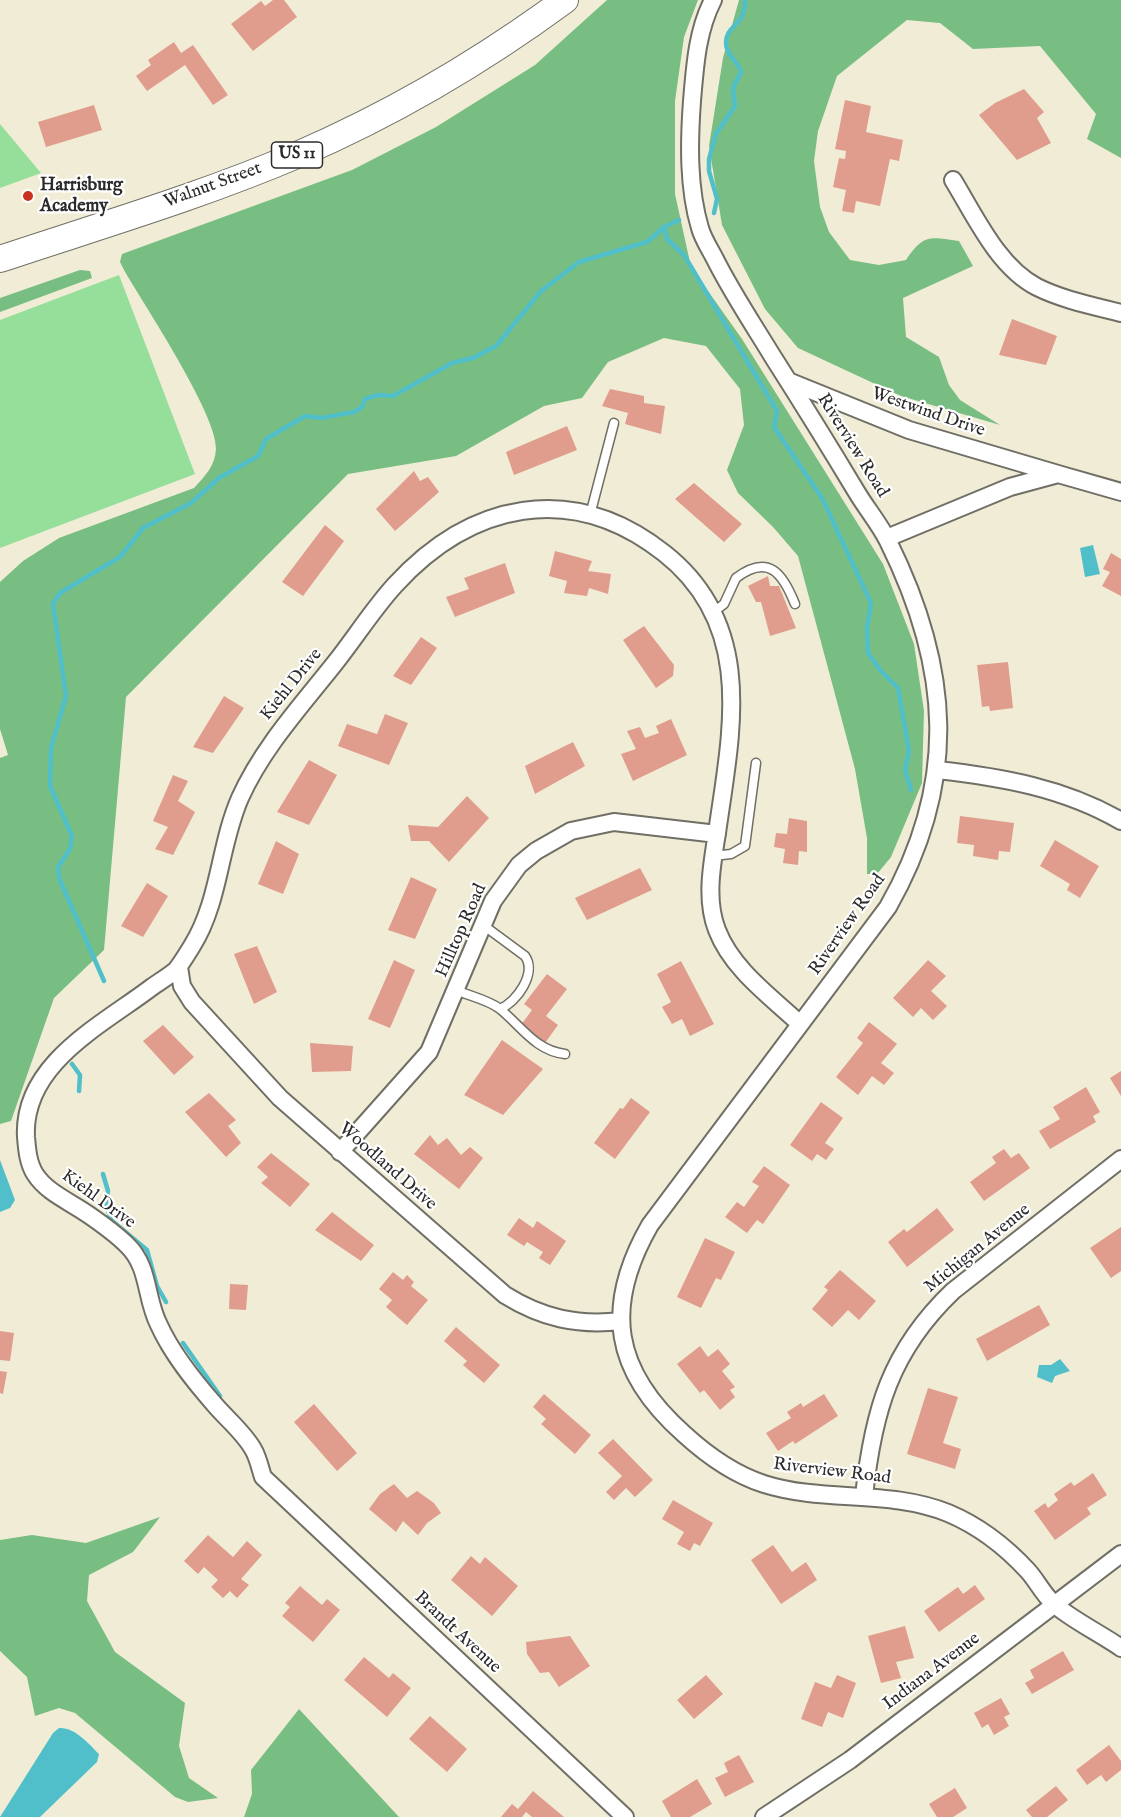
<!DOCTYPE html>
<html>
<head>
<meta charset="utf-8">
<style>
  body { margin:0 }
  canvas { display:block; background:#f1ecd5 }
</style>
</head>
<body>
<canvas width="1121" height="1817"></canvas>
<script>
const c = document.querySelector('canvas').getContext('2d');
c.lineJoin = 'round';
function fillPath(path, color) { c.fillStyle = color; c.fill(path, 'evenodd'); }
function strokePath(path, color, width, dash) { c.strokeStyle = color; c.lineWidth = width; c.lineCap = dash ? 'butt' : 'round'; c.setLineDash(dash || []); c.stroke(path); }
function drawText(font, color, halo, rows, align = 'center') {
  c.font = font + ' "IM FELL English",serif'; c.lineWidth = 4.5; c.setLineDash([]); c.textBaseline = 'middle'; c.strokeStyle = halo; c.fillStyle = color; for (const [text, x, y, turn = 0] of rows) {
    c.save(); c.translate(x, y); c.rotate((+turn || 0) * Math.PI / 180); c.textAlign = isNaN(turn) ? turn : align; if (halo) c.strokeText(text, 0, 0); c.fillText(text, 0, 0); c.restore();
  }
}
fillPath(new Path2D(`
  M0,124L41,173L0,188Z
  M119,275L195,474L0,548V320Z`), '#95df9a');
fillPath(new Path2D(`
  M607,0H698L684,37L675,101V194L691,267L742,339L883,564L914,644L924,711L922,783L891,857L877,874H867V838L855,769L798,556L773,527L738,493L727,470L744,425L740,389L706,346L664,338L608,362L582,398L544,406L456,456L348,474L126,697L104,950L54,998L11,1121L0,1124V758L8,755L0,729V582L23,561L59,538L194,488C205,476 215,466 216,449C217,414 144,305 124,270L120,262L122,254L352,170L436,127L535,65Z
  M739,0H1121V158L1087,139L1096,114L1040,46L973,49L940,23L907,20L837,76L818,131L814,161L820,207L829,232L850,260L879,265L906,260C924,234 929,237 959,241L973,266L903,298L906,337L939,357L949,385L960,400L1000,425L901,396L798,348L765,309L722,225L709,146L723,58Z
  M80,270L90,271L92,278L0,312V298Z
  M160,1517L133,1552L89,1575L87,1601L115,1652L185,1703L179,1746L189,1778L218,1798L188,1802L175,1797L75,1713L59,1708L35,1716L27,1677L0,1651V1540L32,1535L86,1543Z
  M299,1709L399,1817H244L252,1794L251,1770Z`), '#78be82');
fillPath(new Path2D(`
  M1093,545L1100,574L1085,577L1080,548Z
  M0,1160L15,1200L10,1208L0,1212Z
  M1060,1359L1070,1371L1055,1376L1052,1383L1037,1377L1039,1365H1051Z
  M59,1728C75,1727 89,1744 99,1754L97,1762L40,1817H0L53,1733Z`), '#51bfc9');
strokePath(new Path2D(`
  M714,213L717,199L709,171V159L716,134L735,106L733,88L741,72C738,61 726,55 726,43C726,24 746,26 745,0
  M664,227L667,239L684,255L777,411L774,427L822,498L871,603L867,628L868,653L880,670L898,688L909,751L905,770L911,790
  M104,981L59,878L58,867L70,849L72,836L50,786L51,748L66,696L53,604L60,593L120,557L143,528L191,503L219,478L258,456L266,439L305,416L321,418L354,412L362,407L365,399L378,395L393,396L452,363L473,358L496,346L541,291L579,262L647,242L664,227L679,220
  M72,1064L80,1075L79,1091
  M103,1174L108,1191L106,1204L111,1220L147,1250L157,1286L166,1302
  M183,1343L220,1396`), '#51bfc9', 4.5);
fillPath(new Path2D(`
  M273,0H284L297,17L253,51L231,24L261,1L265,6Z
  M174,42L181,53L193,45L228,95L213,105L185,65L147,91L136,76L151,65L148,60Z
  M1024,89L1044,112L1037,118L1051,143L1017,160L979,115L995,103Z
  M845,100L871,106L866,132L903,140L899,161L890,159L880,206L856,201L854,213L842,211L846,190L833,187L839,158L845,159L846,151L835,149Z
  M94,105L102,130L46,147L38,122Z
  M1012,319L1057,336L1046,365L999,355Z
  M610,389L644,396V403L665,406L661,434L625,424L628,413L602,406Z
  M567,426L577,450L514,475L506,452Z
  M414,471L420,481L428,477L439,492L395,531L376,509Z
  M694,483L742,524L724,542L675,499Z
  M325,525L344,541L303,596L282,582Z
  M555,551L592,561L588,571L611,574L608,594L589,588L587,596L564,593L567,581L549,576Z
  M1111,553L1121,559V596L1102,586L1110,572L1103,569Z
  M505,563L515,593L455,617L446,597L469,589L464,578Z
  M768,576L770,586H779L796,628L770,636L761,602H756L748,586Z
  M644,626L674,665L673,676L656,688L623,640Z
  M421,637L437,648L411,685L393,676Z
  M1008,662L1013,708L990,711L989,706L982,707L977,665Z
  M224,696L244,708L213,753L193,747Z
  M385,714L408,723L389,765L338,746L347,724L377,734Z
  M671,719L687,755L633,781L621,754L636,749L627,731L640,727L645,738L659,733L656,726Z
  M573,742L585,766L535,794L525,766Z
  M309,760L337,775L309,825L277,812Z
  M173,775L188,781L178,801L195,812L173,855L155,849L168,827L153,821Z
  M467,796L489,818L449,862L429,841H411L408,825L438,827Z
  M960,816L1014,823L1010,852L999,851L998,860L973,856L974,845L957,843Z
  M789,818L807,821V852L799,851L798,865L783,863L785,849L774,847L776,833L787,834Z
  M1055,840L1099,866L1080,898L1067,890L1070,884L1040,866Z
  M276,841L299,854L283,894L258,884Z
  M640,868L652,890L587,920L575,898Z
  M411,877L437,889L415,939L388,930Z
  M147,883L168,896L143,937L121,926Z
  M257,946L277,992L254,1004L234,954Z
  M394,960L415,970L390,1028L368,1019Z
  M928,960L946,976L931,991L947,1006L933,1020L921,1008L913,1017L893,998Z
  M681,961L714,1024L690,1036L682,1019L672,1024L662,1007L671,1002L657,974Z
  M547,974L567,989L546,1016L558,1025L545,1043L521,1025L532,1010L524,1004Z
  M869,1022L897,1044L881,1063L894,1073L884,1085L872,1076L858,1095L836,1077L863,1043L857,1038Z
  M163,1025L194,1057L174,1075L143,1041Z
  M502,1040L543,1069L503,1115L464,1095Z
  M310,1043L353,1046L351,1071L312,1072Z
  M1121,1071V1096L1110,1078Z
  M1086,1087L1100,1112L1093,1116L1096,1122L1050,1149L1039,1131L1060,1119L1053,1107Z
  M209,1093L236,1120L228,1126L241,1143L226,1157L185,1112Z
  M631,1098L650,1112L615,1159L594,1143L620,1108L623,1109Z
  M821,1102L843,1118L825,1143L834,1149L826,1160L817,1154L812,1161L790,1145Z
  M430,1135L438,1145L447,1138L461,1155L470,1147L483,1158L459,1189L414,1154Z
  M1004,1149L1011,1158L1019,1153L1030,1168L984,1201L970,1182L996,1163L992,1157Z
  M271,1153L310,1184L290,1207L261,1183L268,1177L257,1167Z
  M764,1166L790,1185L763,1224L757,1220L747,1233L725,1217L737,1202L744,1207L759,1186L752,1182Z
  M937,1208L954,1230L907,1267L888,1242L904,1229L907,1232Z
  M332,1212L374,1245L361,1261L315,1230Z
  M519,1218L533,1228L537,1221L566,1241L550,1265L539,1258L543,1252L527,1242L524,1246L507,1235Z
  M1121,1227V1271L1111,1278L1090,1248Z
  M705,1238L735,1252L721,1280L716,1278L701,1308L677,1297Z
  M840,1270L876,1301L859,1320L848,1310L832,1327L812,1309L828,1290L824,1287Z
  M393,1272L403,1280L407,1275L414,1282L411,1286L428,1300L407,1325L386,1307L392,1300L379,1289Z
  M230,1284L248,1285L246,1310L229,1309Z
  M1039,1305L1050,1325L987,1361L976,1339Z
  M456,1327L500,1365L484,1383L463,1365L467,1361L444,1341Z
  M0,1331L14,1333L10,1361L0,1360Z
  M700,1346L708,1357L718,1349L730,1364L722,1371L735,1387L730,1390L735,1397L720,1410L704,1390L700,1393L677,1364Z
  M0,1371L7,1372L3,1394L0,1393Z
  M928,1388L958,1397L943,1443L961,1449L955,1469L907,1454Z
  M544,1394L591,1435L575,1454L541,1424L546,1419L533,1407Z
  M824,1394L838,1416L795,1444L793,1441L778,1451L766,1433L791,1418L787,1412L801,1403L803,1407Z
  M314,1404L357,1453L337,1471L294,1422Z
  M613,1439L653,1480L635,1497L626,1488L614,1500L606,1492L622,1476L598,1453Z
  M1093,1473L1107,1495L1087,1508L1091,1514L1055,1540L1034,1511L1045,1503L1048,1508L1058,1500L1054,1494L1071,1482L1074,1486Z
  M394,1484L407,1498L417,1491L434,1503L441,1513L427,1523L418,1535L403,1521L396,1532L369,1509L380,1494Z
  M673,1500L713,1523L700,1546L694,1543L690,1551L677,1544L684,1532L662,1519Z
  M208,1535L233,1557L247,1541L262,1555L241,1579L249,1585L237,1598L230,1591L223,1598L211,1587L218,1580L204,1567L198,1574L184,1561Z
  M773,1545L792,1572L806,1562L817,1580L781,1604L751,1560Z
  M471,1556L480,1564L485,1557L518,1586L492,1616L451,1580Z
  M975,1585L985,1599L939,1632L924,1611L958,1587L963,1594Z
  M300,1586L322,1605L327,1599L340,1610L313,1642L282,1616L290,1607L285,1603Z
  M905,1626L914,1658L896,1662L901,1678L881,1683L868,1636Z
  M570,1636L590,1666L559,1687L549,1672L540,1673L527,1654L526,1642Z
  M1063,1651L1074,1670L1032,1694L1025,1683L1034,1678L1030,1670Z
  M364,1657L389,1678L393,1673L411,1688L387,1717L344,1680Z
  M706,1675L723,1694L694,1719L677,1700Z
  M837,1675L856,1683L843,1718L828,1712L822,1727L801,1719L815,1682L831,1688Z
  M1001,1698L1010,1714L1004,1717L1009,1726L994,1735L988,1724L982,1728L974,1713Z
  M430,1716L467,1749L447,1772L409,1739Z
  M1109,1745L1121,1761V1770L1106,1782L1101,1775L1087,1785L1076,1770Z
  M739,1755L754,1782L725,1797L715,1778L728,1772L724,1763Z
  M697,1779L712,1804L690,1817H671L662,1801Z
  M1056,1786L1068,1800L1047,1817H1032L1026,1810Z
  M955,1788L967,1808L953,1817H937L929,1804Z
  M533,1791L564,1817H532L526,1812L522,1817H501L512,1804L518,1809Z`), '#e09d8d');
const service = new Path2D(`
  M590,515L614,423
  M712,613L724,604L736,578C769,553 783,574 795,604
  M713,856L731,854L745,846L756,763
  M483,925L525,956C537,973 517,1002 500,1009
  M456,990C469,996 489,1000 500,1009C521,1026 536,1051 565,1054`);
const minor = new Path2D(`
  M713,0C697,31 695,66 692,101C689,142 688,188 700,228C703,239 710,249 715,259C732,293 753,324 773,357C801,401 829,446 856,491C866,508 879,523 888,541C951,668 959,782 888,907L650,1225C603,1307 613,1371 684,1434C708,1456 733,1474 764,1484C824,1503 889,1489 948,1513C979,1526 1005,1546 1028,1571C1037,1581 1043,1594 1053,1603C1067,1617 1103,1635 1121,1648
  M953,180C975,216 998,267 1037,287C1063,300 1094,306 1121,313
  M788,381L909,430L1058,474
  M887,538L1010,487L1058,474L1121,492
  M937,770C1001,777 1064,788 1121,821
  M179,967L182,986L192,1002L280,1098L505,1295C542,1318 577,1326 621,1321
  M340,1152L429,1052L493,901L519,865L536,851L571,831L614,822L717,834
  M864,1496C873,1412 890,1351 953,1291L1121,1159
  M625,1817L263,1477C260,1468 258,1457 253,1449C244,1433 227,1419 215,1405C194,1381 172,1354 159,1325C145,1298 150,1267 127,1245C116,1234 102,1224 89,1215C71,1202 47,1193 35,1174C28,1163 27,1149 26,1137C22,1064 102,1025 152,987C159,982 169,976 176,970C181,964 187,954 192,946C220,901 219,846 240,798C263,747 301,706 335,663C355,638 373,609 395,585C470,503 571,480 664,553C757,626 731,733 717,833C712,864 705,900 717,930C732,969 770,996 800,1024
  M764,1817L850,1760L1121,1554`);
const primary = new Path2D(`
  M0,259C99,226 201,196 297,155C392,114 482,61 565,0`);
strokePath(service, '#706f66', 11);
strokePath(minor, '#706f66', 20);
strokePath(primary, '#706f66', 28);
strokePath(service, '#fff', 8);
strokePath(minor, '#fff', 16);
strokePath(primary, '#fff', 26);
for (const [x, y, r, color] of [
  [28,196,6,"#c8321e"]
]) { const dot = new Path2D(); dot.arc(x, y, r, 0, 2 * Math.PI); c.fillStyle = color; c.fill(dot); strokePath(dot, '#fff', 2); }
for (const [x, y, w] of [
  [297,155,51]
]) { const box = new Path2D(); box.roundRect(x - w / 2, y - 13, w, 26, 4.5); c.fillStyle = '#fff'; c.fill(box); strokePath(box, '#2b2b2b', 1.5); }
drawText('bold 16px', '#2b2b2b', null, [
  ["US 11",297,155]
]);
drawText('bold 18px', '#2b2b2b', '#fff', [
  ["Harrisburg",40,186],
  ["Academy",40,207]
], 'left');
drawText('18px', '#2b2b2b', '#fff', [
  ["Walnut Street",213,186,-20],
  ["Westwind Drive",928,413,19],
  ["Riverview Road",852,446,58],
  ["Kiehl Drive",292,685,-51],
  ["Riverview Road",848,925,-55],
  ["Hilltop Road",462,931,-66],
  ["Woodland Drive",387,1167,41],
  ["Kiehl Drive",98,1200,36],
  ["Michigan Avenue",978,1249,-39],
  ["Riverview Road",832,1472,7],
  ["Brandt Avenue",457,1633,43],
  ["Indiana Avenue",932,1672,-37]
]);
</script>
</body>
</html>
